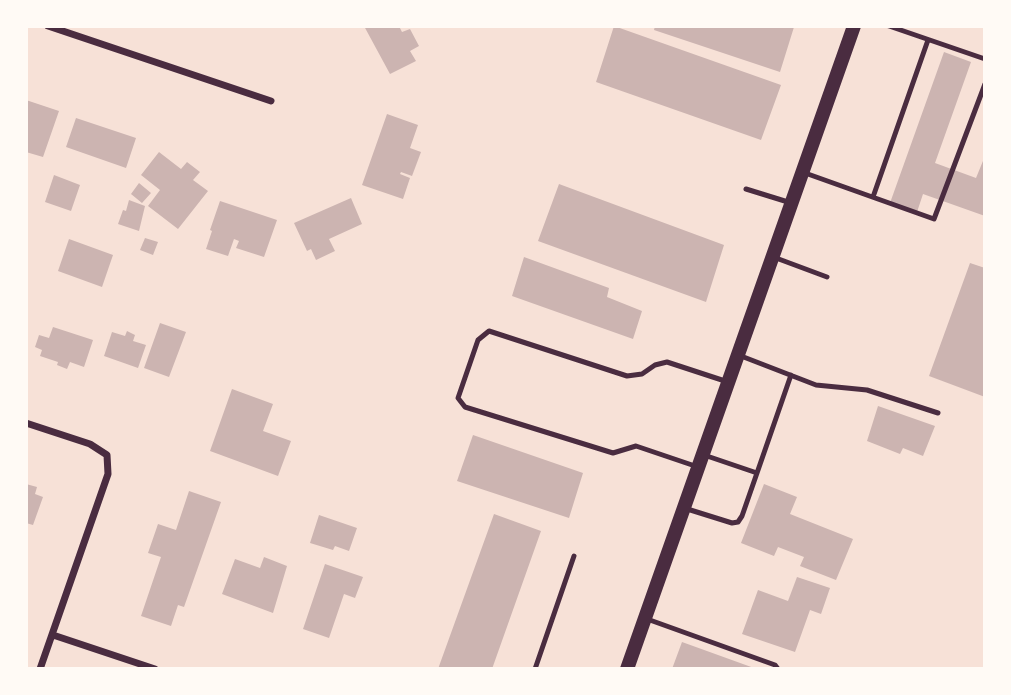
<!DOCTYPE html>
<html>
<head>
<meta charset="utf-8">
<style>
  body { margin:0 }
  #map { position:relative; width:1011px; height:695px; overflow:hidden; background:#f7e1d7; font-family:Inter,sans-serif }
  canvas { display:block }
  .frame { position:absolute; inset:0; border:28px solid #fffaf5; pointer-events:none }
</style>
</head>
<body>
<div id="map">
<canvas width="1011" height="695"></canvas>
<div class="frame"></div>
</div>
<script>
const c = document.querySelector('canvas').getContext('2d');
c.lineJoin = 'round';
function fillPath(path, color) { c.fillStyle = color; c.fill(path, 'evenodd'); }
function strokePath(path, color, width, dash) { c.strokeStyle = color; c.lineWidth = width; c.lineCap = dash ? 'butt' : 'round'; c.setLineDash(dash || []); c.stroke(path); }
fillPath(new Path2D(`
  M364,26H399L402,32L410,29L419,46L410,51L416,61L390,74Z
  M614,26L781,85L761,140L596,82Z
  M655,26H793L794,27L780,72L654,30Z
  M944,52L971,62L935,163L976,178L985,156V216L923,194L917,212L890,203Z
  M26,100L59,111L43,157L26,152Z
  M387,114L418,125L410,148L421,152L412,176L401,172L400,174L410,178L403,199L362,185Z
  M76,118L136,138L126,168L66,147Z
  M159,152L181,169L187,162L200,172L193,180L208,191L178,229L148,206L160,190L141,175Z
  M54,175L80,185L71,211L45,202Z
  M139,183L151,193L142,203L131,194Z
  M559,184L724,245L706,302L538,241Z
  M351,198L362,224L329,239L335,251L316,260L311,249L307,251L294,223Z
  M129,200L145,206L139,231L118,224L123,210L126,211Z
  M220,201L277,220L264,257L236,248L239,241L234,239L228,256L206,249L212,231L210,230Z
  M145,238L158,242L153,255L140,250Z
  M69,239L113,255L102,287L58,271Z
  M524,257L609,288L607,297L642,311L633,339L512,296Z
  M970,263L985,268V397L929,376Z
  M160,323L186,332L169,377L144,368Z
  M53,327L93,340L84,367L70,362L67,369L57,365L58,362L40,356L42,350L35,347L39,335L49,338Z
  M127,331L135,335L133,341L146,345L138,368L104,356L112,332L125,336Z
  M232,389L273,404L263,431L291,441L278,476L210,451Z
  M878,406L935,426L923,456L903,448L900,454L867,441Z
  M473,435L583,473L569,518L457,481Z
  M26,484L37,487L35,494L43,497L33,525L26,523Z
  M764,484L797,497L790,514L853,539L836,580L800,566L804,557L778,547L774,556L741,543Z
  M189,491L221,502L184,607L178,605L171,626L141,616L161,557L148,553L158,524L176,530Z
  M494,514L541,531L492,669H438Z
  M319,515L357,528L349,551L335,546L333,550L310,543Z
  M264,557L287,566L273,613L222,594L235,559L260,568Z
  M325,564L363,577L355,598L344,594L329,638L303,629Z
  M797,577L830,588L821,614L810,610L795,652L742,634L758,590L788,601Z
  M682,642L754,668V669H672Z`), '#ccb4b1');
strokePath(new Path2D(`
  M889,26L985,59
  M805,173L934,219L985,84
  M746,189L788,202
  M873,197L928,40
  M776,258L827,277
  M741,356L816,385L867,390L938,413
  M698,467L636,446L613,453L465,407L458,398L478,340L489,331L627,376L642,374L655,365L667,362L728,382
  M757,473L791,375
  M684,508L732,523L738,522L742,516L757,473L704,455
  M647,619L775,665L778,669
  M535,669L574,556`), '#4a2c40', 5);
strokePath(new Path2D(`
  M48,26L271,101
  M26,423L90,444L107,455L108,474L40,669
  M53,635L155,669`), '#4a2c40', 7);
strokePath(new Path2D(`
  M627,669L854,26`), '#4a2c40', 14);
</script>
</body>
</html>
